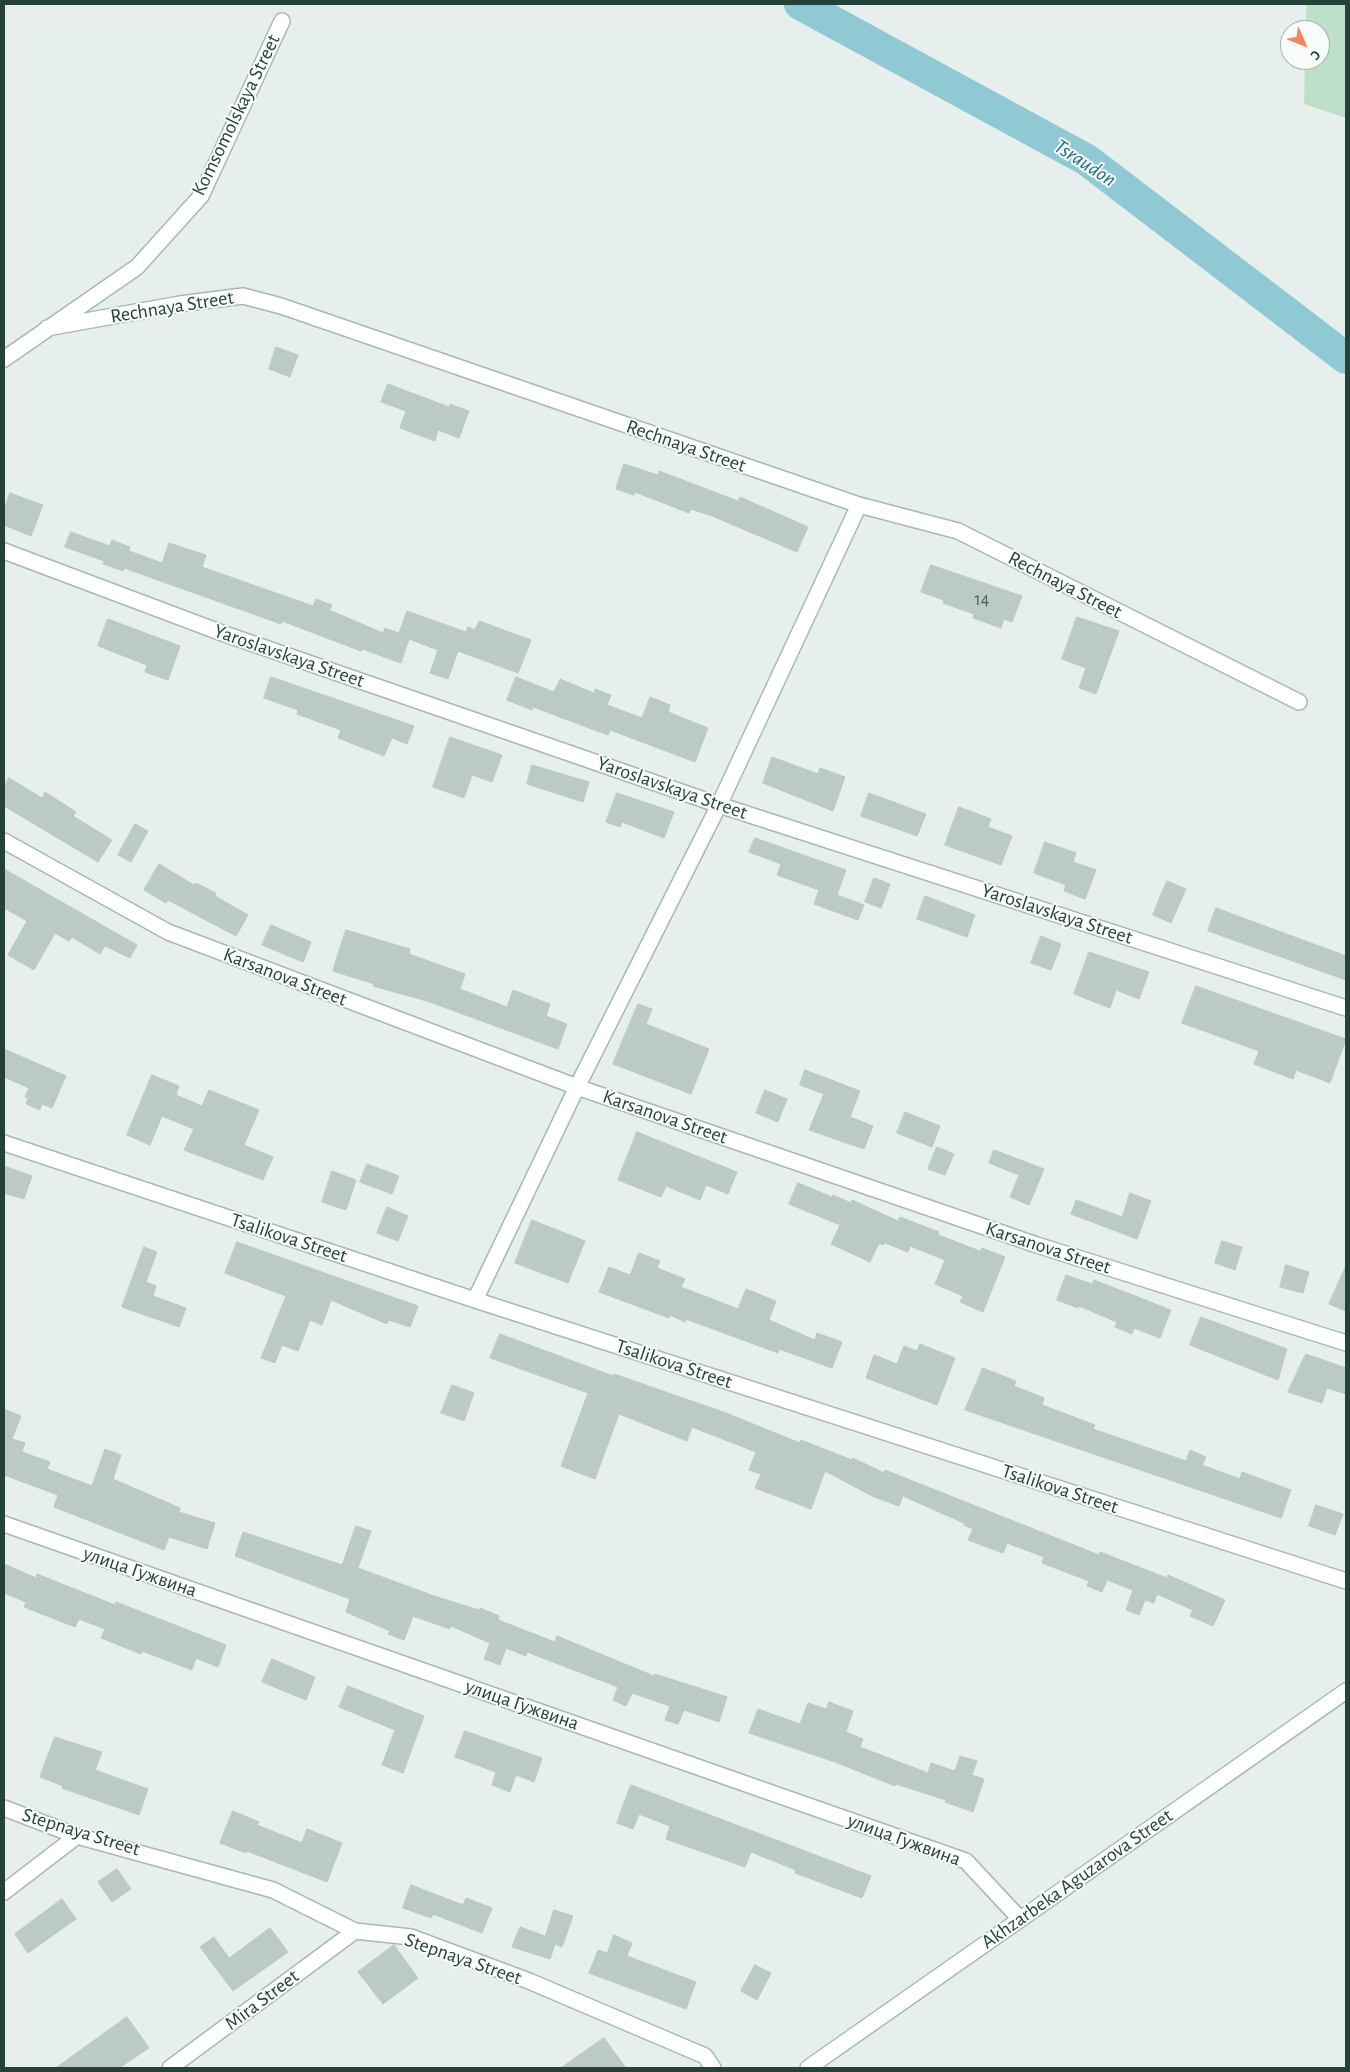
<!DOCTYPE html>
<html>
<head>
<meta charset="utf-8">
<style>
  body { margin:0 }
  #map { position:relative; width:1350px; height:2072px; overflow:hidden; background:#e6efeb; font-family:"Alegreya Sans",sans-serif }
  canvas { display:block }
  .frame { position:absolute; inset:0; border:5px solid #24423a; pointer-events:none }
  .north { position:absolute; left:1280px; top:20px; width:50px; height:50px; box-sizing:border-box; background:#f7fbf9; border:1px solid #a3b1ad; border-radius:50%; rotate:134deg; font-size:14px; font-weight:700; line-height:20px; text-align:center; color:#24423a }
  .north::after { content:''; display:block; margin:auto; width:18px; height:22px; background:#f4845f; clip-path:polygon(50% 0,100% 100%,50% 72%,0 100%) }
</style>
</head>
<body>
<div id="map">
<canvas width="1350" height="2072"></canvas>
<div class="frame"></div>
<div class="north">С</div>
</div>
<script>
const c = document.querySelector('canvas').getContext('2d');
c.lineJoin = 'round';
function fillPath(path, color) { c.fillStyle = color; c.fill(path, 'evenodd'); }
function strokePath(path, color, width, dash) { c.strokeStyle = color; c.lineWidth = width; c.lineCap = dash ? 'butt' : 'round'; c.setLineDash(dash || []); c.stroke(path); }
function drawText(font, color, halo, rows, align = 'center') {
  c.font = font + ' "Alegreya Sans",sans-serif'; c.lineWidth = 4; c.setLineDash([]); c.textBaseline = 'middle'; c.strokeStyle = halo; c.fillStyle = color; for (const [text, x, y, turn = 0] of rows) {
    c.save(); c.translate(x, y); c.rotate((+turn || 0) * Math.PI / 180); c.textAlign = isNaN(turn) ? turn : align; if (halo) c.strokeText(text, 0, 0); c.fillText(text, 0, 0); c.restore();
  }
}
fillPath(new Path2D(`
  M1306,4H1346V118L1304,104L1305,60H1320V30H1306Z`), '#bfe0c8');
strokePath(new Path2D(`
  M800,4L1087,160L1346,358`), '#8ec9d4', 32);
const building = new Path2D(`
  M276,347L298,355L290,377L269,369Z
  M388,384L449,407L450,404L469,411L459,438L438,430L435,441L400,428L406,411L381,402Z
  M624,464L658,475L659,471L738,501L740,497L808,527L797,552L712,516L691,509L689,513L635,492L634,495L616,489Z
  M10,493L43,505L31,536L4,525V510Z
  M71,532L110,546L112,540L130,547L129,551L162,563L169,543L206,555L202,567L313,606L316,599L332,605L329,610L383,633L385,628L399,633L407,611L466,632L468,627L475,630L479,621L531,640L518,673L458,651L448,679L430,673L438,650L409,639L401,663L362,649L361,651L282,621L281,624L124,568L123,571L103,564L104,561L65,547Z
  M931,565L1022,596L1012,622L1004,619L1001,628L973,618L974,614L943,603L944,600L921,592Z
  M1077,617L1119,631L1096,694L1079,688L1086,668L1062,659Z
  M108,619L180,646L168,680L145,672L147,665L98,646Z
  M271,677L414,726L407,744L392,738L384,756L338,738L341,730L297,714L298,710L264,698Z
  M516,677L554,692L560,679L594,693L595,689L611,695L607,705L642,718L650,697L670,705L668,712L708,728L695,762L610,730L608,735L533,707L532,710L507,700Z
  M450,737L502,755L492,782L472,775L464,798L433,787Z
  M772,757L818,774L820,768L845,777L833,811L763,783Z
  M532,765L589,782L583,802L527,784Z
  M9,778L42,798L45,792L76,812L73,816L112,840L98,862L4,806V787Z
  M617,793L674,812L664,838L622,822L620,827L606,822Z
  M869,793L926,814L917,836L861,816Z
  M959,807L991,819L988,827L1012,836L1001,865L945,845Z
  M135,824L148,831L131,862L118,855Z
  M755,838L846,870L837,895L864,905L858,920L814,904L819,890L777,875L781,864L749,852Z
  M1045,842L1076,853L1073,862L1096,870L1085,899L1064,891L1066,885L1034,873Z
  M159,864L194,885L196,883L216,893L215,896L248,915L236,936L168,900L166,903L144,890Z
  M4,869L137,945L130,958L105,946L100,954L72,937L69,941L55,933L34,970L8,955L27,921L4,908Z
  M874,878L890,884L881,908L865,902Z
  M1167,881L1186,889L1171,923L1153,915Z
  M925,896L975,915L967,937L917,919Z
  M1216,908L1346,956V980L1208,931Z
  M271,925L311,942L303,962L262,945Z
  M346,930L410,949L409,954L465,974L460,989L507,1007L513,990L550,1004L546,1016L567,1024L558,1049L430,1002L373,986L374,984L333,971Z
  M1041,936L1061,944L1051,970L1031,963Z
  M1089,952L1149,972L1139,999L1116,990L1110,1008L1074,994Z
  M1196,986L1346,1039L1330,1083L1296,1070L1293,1079L1254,1064L1259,1051L1182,1023Z
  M638,1004L652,1009L646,1024L709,1049L691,1094L613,1064Z
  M4,1049L66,1076L52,1108L42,1104L40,1110L26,1104L28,1098L25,1097L29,1088L4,1077Z
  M805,1070L860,1091L850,1117L873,1126L864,1149L809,1130L824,1094L800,1085Z
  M152,1075L179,1086L176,1095L202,1106L209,1090L259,1110L244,1145L273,1157L263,1180L184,1150L194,1129L162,1116L150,1145L127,1135Z
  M765,1090L787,1099L778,1122L756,1113Z
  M905,1112L940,1126L932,1147L897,1133Z
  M637,1132L737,1172L728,1194L706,1185L700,1200L666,1186L661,1197L618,1180Z
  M937,1147L954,1154L945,1175L928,1169Z
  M994,1150L1044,1169L1029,1205L1010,1197L1019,1175L989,1163Z
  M367,1164L399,1176L392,1194L360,1182Z
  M4,1166L32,1176L24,1199L4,1193Z
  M332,1171L356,1180L346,1210L322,1202Z
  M798,1183L832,1197L833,1195L851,1203L852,1200L898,1221L900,1217L939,1232L938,1235L980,1251L982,1248L1005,1257L983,1312L960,1302L963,1296L935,1284L945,1260L910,1246L908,1252L885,1243L883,1245L879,1243L870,1262L831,1244L840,1225L789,1204Z
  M1130,1193L1151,1201L1137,1239L1071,1214L1076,1200L1122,1217Z
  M387,1207L408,1216L398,1241L377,1233Z
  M532,1220L585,1241L568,1283L515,1263Z
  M1222,1241L1242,1247L1235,1270L1215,1263Z
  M237,1242L418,1306L410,1327L389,1320L387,1324L331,1300L322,1325L310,1320L298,1351L282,1345L275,1363L261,1358L286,1296L225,1273Z
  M144,1247L157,1252L146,1282L156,1286L153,1296L186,1308L179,1327L122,1307Z
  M639,1253L660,1261L657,1268L685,1279L681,1287L738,1309L746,1289L776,1301L769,1320L815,1340L817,1333L842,1342L832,1368L779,1349L778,1353L686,1319L685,1322L670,1315L669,1318L599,1292L609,1267L630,1275Z
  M1286,1265L1309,1272L1303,1293L1280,1287Z
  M1346,1266V1311L1329,1304Z
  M1066,1275L1092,1284L1094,1280L1171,1310L1160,1338L1134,1328L1132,1334L1115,1327L1117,1322L1079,1306L1078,1308L1057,1300Z
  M1201,1317L1287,1349L1278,1380L1190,1345Z
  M500,1334L613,1376L614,1374L726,1413L800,1443L801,1440L852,1460L853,1458L884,1473L885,1470L1099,1555L1100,1552L1167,1578L1168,1575L1225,1600L1213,1626L1190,1616L1193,1610L1157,1594L1154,1603L1145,1600L1139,1615L1126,1610L1133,1590L1107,1580L1102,1592L1087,1586L1089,1581L1042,1563L1044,1557L1007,1543L1003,1553L968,1540L973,1529L964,1525V1523L903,1496L899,1506L874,1497L825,1471L811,1509L755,1488L761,1474L749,1470L756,1452L692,1427L687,1441L619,1414L595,1479L561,1466L588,1393L490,1358Z
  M920,1344L955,1358L937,1405L866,1378L874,1355L897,1364L904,1346L917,1351Z
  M1306,1354L1346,1368V1394L1327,1388L1322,1403L1288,1392Z
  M983,1368L1016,1381L1014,1386L1044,1398L1042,1405L1095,1425L1093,1429L1186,1461L1190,1450L1206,1457L1202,1465L1240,1479L1242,1472L1291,1490L1281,1518L965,1410Z
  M452,1385L474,1393L464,1421L441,1413Z
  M4,1409L21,1416L12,1439L25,1443L22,1452L50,1462L47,1469L92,1486L105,1449L121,1455L113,1479L180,1508L179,1512L215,1523L207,1549L169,1537L164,1550L54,1507L58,1495L4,1475Z
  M1316,1505L1343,1514L1335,1535L1309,1526Z
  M356,1526L371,1531L358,1568L434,1596L479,1610L480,1608L499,1616L498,1620L555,1642L557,1636L654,1676L655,1674L727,1697L719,1722L684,1710L678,1724L665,1720L670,1706L632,1693L626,1706L613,1700L618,1687L527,1652L526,1656L506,1648L500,1665L484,1659L490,1643L451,1626L450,1629L413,1616L404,1640L388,1634L390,1631L346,1612L350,1599L235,1556L243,1532L342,1565Z
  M4,1564L36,1578L37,1574L115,1605L116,1602L226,1645L218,1667L196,1658L192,1670L142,1651L141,1654L101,1638L105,1629L79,1619L75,1627L24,1607L26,1602L4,1593Z
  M272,1659L315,1677L306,1700L262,1682Z
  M348,1686L424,1716L403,1773L382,1765L395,1730L339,1707Z
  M829,1702L853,1711L846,1732L863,1739L860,1747L928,1773L931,1763L955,1771L960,1756L977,1761L972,1775L984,1779L973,1812L945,1802L946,1800L896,1784L895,1786L835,1762L749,1733L758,1709L800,1724L808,1703L826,1709Z
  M465,1731L542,1758L534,1782L516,1775L510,1792L492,1785L496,1772L455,1757Z
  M55,1737L102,1752L95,1770L148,1789L139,1815L62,1788L63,1786L40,1777Z
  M631,1785L871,1876L862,1898L795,1873L796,1870L751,1852L745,1867L666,1839L670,1826L639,1814L633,1829L617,1823Z
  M233,1811L259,1822L257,1825L302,1843L307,1829L342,1843L327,1882L247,1851L246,1853L220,1843Z
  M117,1869L131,1889L112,1902L98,1882Z
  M411,1885L463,1905L466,1898L492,1908L482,1933L433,1914L431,1918L403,1908Z
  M62,1899L76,1919L28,1953L15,1934Z
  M554,1910L573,1916L562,1947L555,1944L550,1959L512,1947L520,1927L545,1936Z
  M270,1928L288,1952L233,1991L200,1947L214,1937L229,1958Z
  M614,1935L632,1943L627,1956L696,1982L686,2009L589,1973L598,1950L607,1953Z
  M394,1945L418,1978L383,2004L358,1972Z
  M755,1965L771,1973L757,2000L741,1991Z
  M127,2017L149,2048L119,2068H56Z
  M604,2038L626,2068H561Z`);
fillPath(building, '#bbcac4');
strokePath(building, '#b8c9c2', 1);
const street = new Path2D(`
  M47,328L180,304L243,296L281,306L859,505L958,531L1299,702
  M4,359L137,267L201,196L282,21
  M4,551L222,633L719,805L1346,1008
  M4,841L168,932L577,1087L1037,1245L1346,1343
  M4,1143L475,1300L1346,1581
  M475,1300L577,1087L719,805L859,505
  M4,1524L966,1861L1020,1919
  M4,1808L77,1836L273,1890L355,1931L411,1937L529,1981L705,2056L713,2068
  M4,1892L77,1836
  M170,2068L355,1931`);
const secondary = new Path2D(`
  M808,2068L1346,1691`);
strokePath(street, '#a8b8b2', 18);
strokePath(secondary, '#a4bbb3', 18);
strokePath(street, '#fff', 15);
strokePath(secondary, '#fff', 15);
drawText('18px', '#4a645c', null, [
  ["14",982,600]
]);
drawText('20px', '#24423a', '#f7fbf9', [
  ["Komsomolskaya Street",236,115,-64],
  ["Rechnaya Street",172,307,-9],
  ["Rechnaya Street",686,446,19],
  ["Rechnaya Street",1065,585,27],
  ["Yaroslavskaya Street",289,656,19],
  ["Yaroslavskaya Street",672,788,19],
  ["Yaroslavskaya Street",1057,914,18],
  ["Karsanova Street",285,977,21],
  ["Karsanova Street",665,1117,19],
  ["Tsalikova Street",289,1238,18],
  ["Karsanova Street",1048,1248,18],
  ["Tsalikova Street",674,1364,18],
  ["Tsalikova Street",1060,1489,18],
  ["улица Гужвина",140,1572,19],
  ["улица Гужвина",522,1705,19],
  ["Stepnaya Street",81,1832,17],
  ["улица Гужвина",904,1840,20],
  ["Akhzarbeka Aguzarova Street",1077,1879,-35],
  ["Stepnaya Street",463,1959,19],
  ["Mira Street",262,2000,-37]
]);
drawText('italic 21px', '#1c6f80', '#f7fbf9', [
  ["Tsraudon",1085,163,33]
]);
</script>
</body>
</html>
